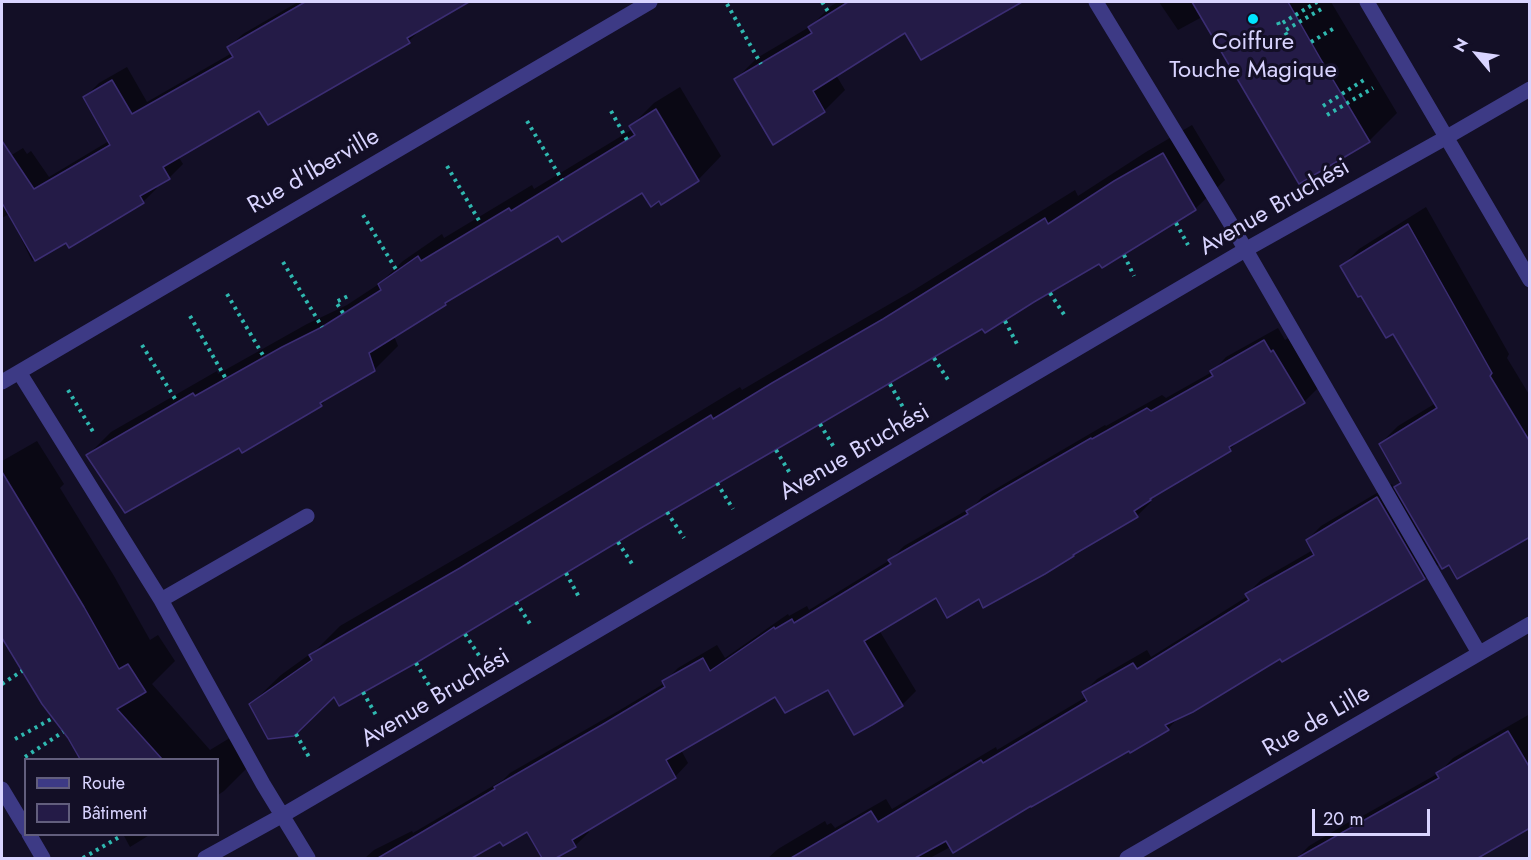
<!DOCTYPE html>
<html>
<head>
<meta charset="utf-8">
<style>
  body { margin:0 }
  #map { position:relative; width:1531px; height:860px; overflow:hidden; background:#130f26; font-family:Jost,sans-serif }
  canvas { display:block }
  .frame { position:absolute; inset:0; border:3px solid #d9d4ff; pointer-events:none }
  .legend { position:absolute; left:24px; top:758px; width:195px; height:78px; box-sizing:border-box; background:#130f26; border:2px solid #625e7d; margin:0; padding:8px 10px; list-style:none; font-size:18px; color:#d9d4ff }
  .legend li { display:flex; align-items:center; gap:12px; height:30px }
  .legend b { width:30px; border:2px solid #625e7d }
  .north { position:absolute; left:1447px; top:24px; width:60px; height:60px; -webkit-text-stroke:4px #130f26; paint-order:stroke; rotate:299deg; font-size:16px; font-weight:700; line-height:24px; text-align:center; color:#d9d4ff }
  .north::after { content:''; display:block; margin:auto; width:21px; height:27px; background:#d9d4ff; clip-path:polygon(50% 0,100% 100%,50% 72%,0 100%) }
  .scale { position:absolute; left:1312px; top:809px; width:118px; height:27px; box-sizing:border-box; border:3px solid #d9d4ff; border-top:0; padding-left:8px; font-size:18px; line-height:21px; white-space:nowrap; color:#d9d4ff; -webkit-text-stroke:4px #130f26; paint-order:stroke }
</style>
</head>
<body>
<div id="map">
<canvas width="1531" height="860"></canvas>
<div class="frame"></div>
<ul class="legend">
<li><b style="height:8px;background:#3d3a85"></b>Route</li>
<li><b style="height:16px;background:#241b47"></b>Bâtiment</li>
</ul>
<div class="north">N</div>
<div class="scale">20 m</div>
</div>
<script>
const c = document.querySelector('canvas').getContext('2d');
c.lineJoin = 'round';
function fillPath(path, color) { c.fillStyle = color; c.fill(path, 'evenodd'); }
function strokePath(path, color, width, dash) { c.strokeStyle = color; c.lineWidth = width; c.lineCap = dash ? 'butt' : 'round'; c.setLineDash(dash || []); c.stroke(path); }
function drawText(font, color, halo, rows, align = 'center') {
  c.font = font + ' Jost,sans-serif'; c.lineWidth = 6; c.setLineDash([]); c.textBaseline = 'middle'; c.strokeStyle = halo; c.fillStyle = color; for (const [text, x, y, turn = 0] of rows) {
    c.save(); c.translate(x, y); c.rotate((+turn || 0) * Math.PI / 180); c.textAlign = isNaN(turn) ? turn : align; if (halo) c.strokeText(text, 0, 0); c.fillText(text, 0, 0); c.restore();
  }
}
fillPath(new Path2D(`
  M298,2H466L423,27L409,41L268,123L259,109L178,156L183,164L169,178L156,185L157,188L143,202L69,246L66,241L32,261L9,214L2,218V161L23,148L27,154L31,151L49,177L109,141L85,97L99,83L127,67L147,102L232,53L229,47L243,34Z
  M838,2H1012L1004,10L906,31L836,75L845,90L824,111L736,79L757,58L811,26L831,6Z
  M1159,2H1331L1397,113L1369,141L1299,182L1202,17L1178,30Z
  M680,87L721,156L698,180L659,199L642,191L559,234L451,298L445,303L394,336L398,346L374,370L331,395L321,405L239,446L88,455L111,432L217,371L218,374L307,324L347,305L379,284L403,261L442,234L444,238L532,185L534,189L633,129L631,126L654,103Z
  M1192,125L1225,180L1195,209L334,695L251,704L281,675L317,649L340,626L491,538L740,387L742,390L803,354L914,290L1075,190L1078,196L1146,152Z
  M1426,207L1509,354L1507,358L1530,396V535L1450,563H1440L1424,578L1280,657L1180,716L1168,729L930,858H768L778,849L825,821L827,825L831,823L835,828L886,799L892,809L996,747L997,750L1086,697L1083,693L1097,679L1147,650L1151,657L1248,596L1247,594L1261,580L1313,550L1307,540L1321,526L1392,484L1394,489L1402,481L1380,444L1398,426L1436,403L1394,332L1361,294L1341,267L1359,249Z
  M1278,328L1285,340L1288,338L1318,388L1304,402L1243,437L1230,449L1156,493L1149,500L1151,502L1137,516L1078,550L1073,555L979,597L937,596L879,630L916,691L902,705L828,688L776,695L681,750L688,763L675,777L587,829L589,832L575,846L552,858H544L527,830L500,840L469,858H365L374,850L412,831L413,833L503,780L510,773L620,710L665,683L664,682L678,668L717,645L725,658L788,614L789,616L807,606L809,610L890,560L904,546L974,506L982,497L1105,425L1106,426L1162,395L1166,398L1212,372L1226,357Z
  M37,441L64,484L60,488L114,576L150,640L158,635L175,661L152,684L210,750L238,733L254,761L224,791L218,795V760H82L69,737L43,703L2,633V461Z
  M1530,714V827L1470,858H1297L1309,846L1349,822L1350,823L1439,773L1453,758Z
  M123,834H151L130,847Z`), '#0007');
const building = new Path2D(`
  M305,2H469L407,38L410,43L268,125L259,111L163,167L170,179L140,196L144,203L69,248L66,243L35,261L2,203V141L34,189L110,145L83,97L112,80L132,114L233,57L227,47Z
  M848,2H1022L921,60L905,33L813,91L825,112L773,145L734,79L812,33L808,27Z
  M1192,2H1288L1320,58L1370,142L1299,184Z
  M656,109L699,181L661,205L659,201L651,207L642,193L562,242L558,236L445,303L446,305L369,353L375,371L320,403L322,406L242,453L239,448L125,513L86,455L193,393L195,396L282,347L322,327L381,290L378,284L418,256L421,261L509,208L511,211L635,135L629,126Z
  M1163,153L1196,210L1102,268L1099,264L1034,302L985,333L982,329L820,424L641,528L416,663L339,706L334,697L294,736L268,739L249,704L312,660L309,655L460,568L711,415L713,419L772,383L883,319L1045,218L1048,224L1114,181Z
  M1408,224L1492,373L1490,376L1530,442V537L1457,579L1449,565L1442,569L1394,487L1401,483L1379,444L1437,408L1393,334L1386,338L1361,296L1358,297L1340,266Z
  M1264,340L1271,352L1273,350L1305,403L1229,447L1231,451L1150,499L1151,500L1134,511L1138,517L1073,555L1074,556L1045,574L983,608L979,599L947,618L936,598L864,641L903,706L872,725L854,735L828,690L785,713L775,697L666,760L676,778L572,840L576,847L556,858H542L527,832L503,846L500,842L472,858H378L495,789L494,787L605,723L665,687L662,681L703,658L710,671L774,627L775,629L792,619L794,623L891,564L888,560L968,514L966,511L1001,490L1091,438L1092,439L1147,408L1151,411L1213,376L1210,371Z
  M2,472L84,607L119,669L128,664L146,692L117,709L162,759H80L68,738L42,704L2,638Z
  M1377,497L1425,579L1282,662L1280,659L1193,712L1165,725L1169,730L1130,753L1129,751L1031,807V806L953,853L946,841L915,858H791L871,811L878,822L981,760L983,763L1087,701L1082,692L1133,663L1137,669L1249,600L1245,594L1314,555L1306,540Z
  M1508,731L1530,768V828L1478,858H1297L1439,778L1436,773Z`);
fillPath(building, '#241b47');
strokePath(building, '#3b2d73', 1.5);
strokePath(new Path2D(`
  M822,2L829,13
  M727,4L761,64
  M1278,22L1279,25L1317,2
  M1287,35L1284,31L1323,8
  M1311,42L1336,27
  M1323,106L1367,78
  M611,111L627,140
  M1327,115L1373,88
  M527,121L562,180
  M447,166L481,224
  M363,215L397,271
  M1176,223L1188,245
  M1124,255L1134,276
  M283,262L322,327
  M1050,293L1065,316
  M227,294L264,357
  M343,313L336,302L350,295
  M190,316L226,379
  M1005,321L1017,344
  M142,345L177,402
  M934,358L950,383
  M890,384L904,409
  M68,390L95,435
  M820,424L835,449
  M776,450L791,475
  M717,483L733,509
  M667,512L684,538
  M618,542L634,567
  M566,573L580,599
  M516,602L532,627
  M465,634L480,657
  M416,663L430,687
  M2,684L22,671
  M363,692L377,717
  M296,734L309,757
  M15,739L53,718
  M25,757L63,732
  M80,758V760
  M83,858L121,836`), '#2fb8b0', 4, [3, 4.5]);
strokePath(new Path2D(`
  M1096,2L1229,221L1479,653
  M1367,2L1530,280
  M19,372L161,600L263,784L308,858
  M2,382L650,2
  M161,600L307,516
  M2,789L26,829
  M29,834L43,858
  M205,858L283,815L413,739L1245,250L1447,137L1530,89
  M1127,858L1530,624`), '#3d3a85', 15);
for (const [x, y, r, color] of [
  [1253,19,6,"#00e5ff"]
]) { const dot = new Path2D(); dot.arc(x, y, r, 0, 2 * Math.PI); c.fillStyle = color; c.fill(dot); strokePath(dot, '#130f26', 2); }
drawText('24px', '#d9d4ff', '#130f26', [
  ["Coiffure",1253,43],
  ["Touche Magique",1253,71]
]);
drawText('24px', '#d9d4ff', '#130f26', [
  ["Rue d'Iberville",314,172,-30],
  ["Avenue Bruchési",1275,208,-30],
  ["Avenue Bruchési",855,453,-30],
  ["Avenue Bruchési",436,699,-31],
  ["Rue de Lille",1317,722,-30]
]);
</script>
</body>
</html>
